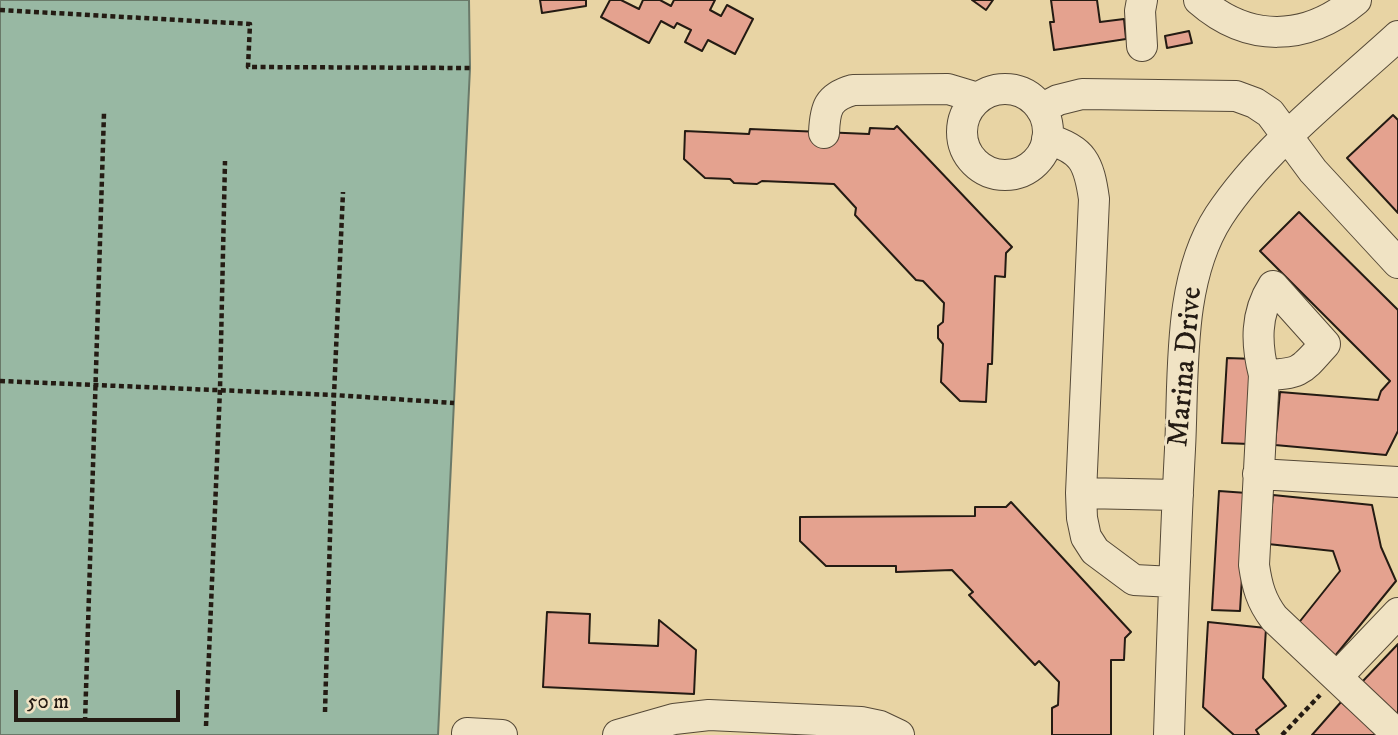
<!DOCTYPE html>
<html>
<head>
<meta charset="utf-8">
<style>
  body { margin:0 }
  #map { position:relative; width:1398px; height:735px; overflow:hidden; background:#e8d4a4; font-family:"IM FELL DW Pica",serif }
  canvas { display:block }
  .scale { position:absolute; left:14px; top:690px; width:166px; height:32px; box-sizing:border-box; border:4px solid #241b13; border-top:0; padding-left:9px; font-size:21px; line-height:24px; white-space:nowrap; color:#241b13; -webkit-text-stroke:5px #f0e3c4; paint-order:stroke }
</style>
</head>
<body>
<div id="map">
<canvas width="1398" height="735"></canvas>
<div class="scale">50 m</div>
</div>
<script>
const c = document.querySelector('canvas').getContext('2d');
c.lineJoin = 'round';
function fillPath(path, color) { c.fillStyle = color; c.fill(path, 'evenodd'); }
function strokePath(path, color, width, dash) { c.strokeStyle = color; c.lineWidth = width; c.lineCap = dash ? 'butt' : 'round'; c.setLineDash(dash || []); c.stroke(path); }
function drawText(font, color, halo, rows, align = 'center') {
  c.font = font + ' "IM FELL DW Pica",serif'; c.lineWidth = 6; c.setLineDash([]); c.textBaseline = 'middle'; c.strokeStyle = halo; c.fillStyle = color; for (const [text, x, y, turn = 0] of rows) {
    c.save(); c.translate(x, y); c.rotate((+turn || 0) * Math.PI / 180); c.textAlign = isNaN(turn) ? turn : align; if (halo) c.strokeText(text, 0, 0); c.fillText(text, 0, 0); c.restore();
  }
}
const water = new Path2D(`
  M0,0H469L470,68L438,735H0Z`);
fillPath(water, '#98b8a3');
strokePath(water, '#6a7969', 2);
const building = new Path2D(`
  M540,0H586V6L542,13Z
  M610,0H621L639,9L643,0H660L671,6L674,0H715L710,10L721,16L727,5L753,19L735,54L708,40L702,51L685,42L691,30L677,23L674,28L661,21L649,43L601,17Z
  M972,0H993L986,10Z
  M1051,0H1097L1100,22L1124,19L1126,39L1054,50L1050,22H1054Z
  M1189,31L1192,43L1167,48L1165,36Z
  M1393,115L1398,120V213L1347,158Z
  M897,126L1012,247L1006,253L1005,277L995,276L992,364H988L986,402L960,401L941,382L943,344L938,338V326L943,322L944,303L923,281L916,280L855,215L856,208L834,184L762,181L757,184L734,183L730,179L705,178L684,159L685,131L749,134L750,129L869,134L870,128L894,129Z
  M1299,212L1398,310V431L1386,455L1275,445L1280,392L1378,400L1381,391L1390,381L1260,251Z
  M1227,358L1255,359L1250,444L1222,443Z
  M1219,491L1247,493L1240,611L1212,610Z
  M1273,495L1372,505L1381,547L1396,581L1335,656L1297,625L1340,571L1333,551L1268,544Z
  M1011,502L1131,632L1125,638L1124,660H1111V735H1052V708L1058,705L1059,682L1039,661L1035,665L969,595L973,592L952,570L896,572V566H826L800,541V517L975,516V507H1006Z
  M547,612L590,614L589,643L658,646L659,620L696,650L694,694L543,687Z
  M1208,622L1266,628L1263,678L1286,706L1256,730L1259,735H1234L1203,707Z
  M1398,644V716L1362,682Z
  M1341,702L1379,735H1312Z`);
fillPath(building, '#e4a28f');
strokePath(building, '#241b13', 2);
const minor = new Path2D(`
  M1142,0L1140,11L1142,46
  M1199,0C1248,43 1306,42 1356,0
  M962 132a43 43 0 1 1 86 0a43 43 0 1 1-86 0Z
  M1041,109L1058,100L1082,94L1236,96L1255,103L1270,113L1313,171L1398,263
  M824,133C825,108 828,97 853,90L948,89L978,98
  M1047,139C1083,149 1089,163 1094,199L1081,493L1178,495
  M1264,375C1301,374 1301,371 1325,344L1273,286C1255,314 1256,344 1264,375L1254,565C1257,586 1261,601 1274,618L1398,735
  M1258,474L1398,482
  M1081,493L1082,518L1086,537L1095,551L1134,580L1174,582
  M1337,677L1398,613
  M467,733L502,735
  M618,735L674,719L709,715L861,722L880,726L899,735
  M1169,735C1172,640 1175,544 1180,449C1184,374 1177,281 1219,216C1264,148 1338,91 1398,36`);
strokePath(minor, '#554937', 32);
strokePath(new Path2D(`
  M0,10L250,24L248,67L470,68
  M0,381L334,395L454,403
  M325,712L334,395L343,192
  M85,722L104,113
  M206,726L220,389L225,161
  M1282,735L1320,695`), '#241b13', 4.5, [5, 3.5]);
strokePath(minor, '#f0e3c4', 30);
drawText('30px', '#241b13', '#f0e3c4', [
  ["Marina Drive",1187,367,-85]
]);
</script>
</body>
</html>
